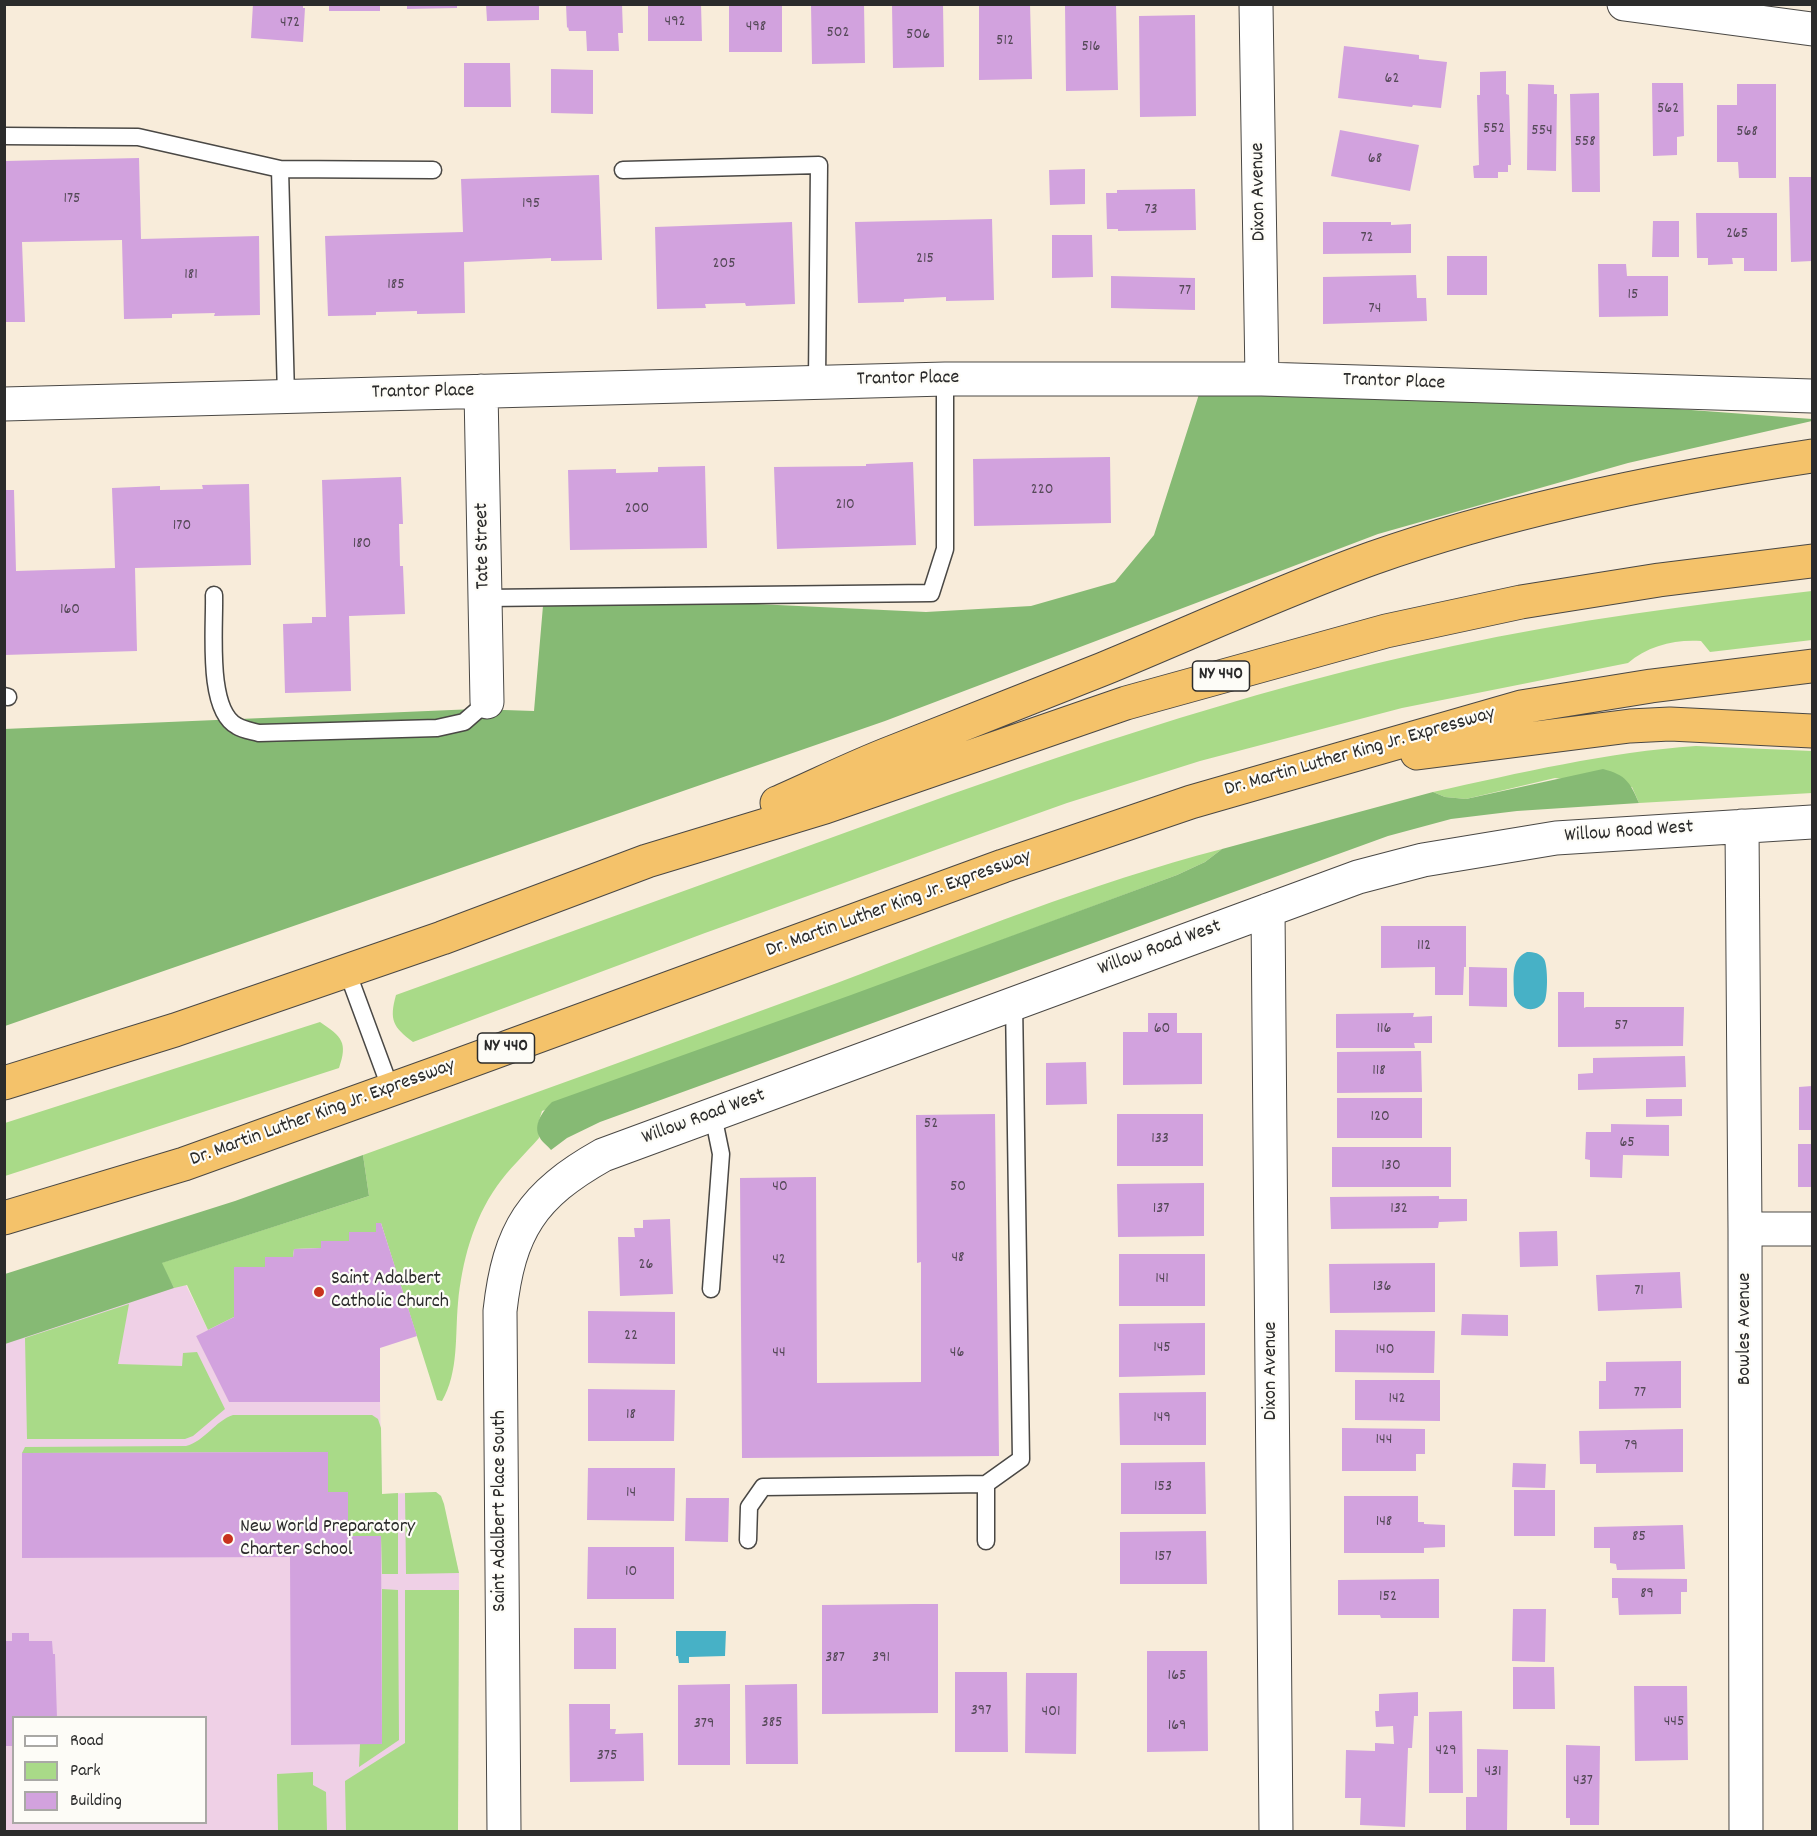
<!DOCTYPE html>
<html>
<head>
<meta charset="utf-8">
<style>
  body { margin:0 }
  #map { position:relative; width:1817px; height:1836px; overflow:hidden; background:#f8ecda; font-family:Dekko,sans-serif }
  canvas { display:block }
  .frame { position:absolute; inset:0; border:6px solid #2b2b2b; pointer-events:none }
  .legend { position:absolute; left:12px; top:1716px; width:195px; height:108px; box-sizing:border-box; background:#fdfcf7; border:2px solid #a9a8a5; margin:0; padding:8px 10px; list-style:none; font-size:18px; color:#2b2b2b }
  .legend li { display:flex; align-items:center; gap:12px; height:30px }
  .legend b { width:30px; border:2px solid #a9a8a5 }
</style>
</head>
<body>
<div id="map">
<canvas width="1817" height="1836"></canvas>
<div class="frame"></div>
<ul class="legend">
<li><b style="height:8px;background:#fff"></b>Road</li>
<li><b style="height:16px;background:#a9da88"></b>Park</li>
<li><b style="height:16px;background:#d2a2de"></b>Building</li>
</ul>
</div>
<script>
const c = document.querySelector('canvas').getContext('2d');
c.lineJoin = 'round';
function fillPath(path, color) { c.fillStyle = color; c.fill(path, 'evenodd'); }
function strokePath(path, color, width, dash) { c.strokeStyle = color; c.lineWidth = width; c.lineCap = dash ? 'butt' : 'round'; c.setLineDash(dash || []); c.stroke(path); }
function drawText(font, color, halo, rows, align = 'center') {
  c.font = font + ' Dekko,sans-serif'; c.lineWidth = 4.5; c.setLineDash([]); c.textBaseline = 'middle'; c.strokeStyle = halo; c.fillStyle = color; for (const [text, x, y, turn = 0] of rows) {
    c.save(); c.translate(x, y); c.rotate((+turn || 0) * Math.PI / 180); c.textAlign = isNaN(turn) ? turn : align; if (halo) c.strokeText(text, 0, 0); c.fillText(text, 0, 0); c.restore();
  }
}
fillPath(new Path2D(`
  M186,1285L208,1330L196,1336L229,1402H380L382,1494L436,1492L441,1496L459,1573L458,1831H5L4,1314ZM14,1718H206V1822H14Z`), '#efd0e6');
fillPath(new Path2D(`
  M1812,591V640L1710,652L1701,641C1676,639 1647,646 1628,663L1402,708L1200,761L1067,803L966,839L705,933L413,1042C393,1027 389,1020 396,995C543,942 689,889 836,836C1038,762 1242,691 1453,646C1572,620 1692,605 1812,591Z
  M1696,746L1812,751V793L1639,803L1632,787L1555,778L1466,799L1445,797L1433,792C1519,773 1608,752 1696,746Z
  M1222,849L1205,862L1177,875L542,1111L538,1124L539,1138C525,1154 509,1169 497,1186C473,1220 462,1262 458,1303C455,1335 459,1372 442,1401L437,1400L381,1223H376V1232H350L349,1241H321V1248L294,1249L293,1257H265V1267H234V1317L208,1330L187,1285L174,1288L161,1263L369,1196L363,1155C521,1098 679,1041 837,983C964,935 1091,883 1222,849Z
  M320,1022C342,1037 348,1042 339,1068L5,1176V1123Z
  M129,1304L118,1364L182,1366L183,1353L197,1352L225,1409L193,1436L185,1439H27L25,1338Z
  M233,1415H372L378,1419L381,1428L382,1494L398,1493V1574H382L381,1536H348V1492H328V1452L22,1453L25,1447L186,1446C205,1441 215,1421 233,1415Z
  M436,1492L441,1496L444,1504L459,1573L406,1574L405,1493Z
  M382,1589L398,1590L399,1740L359,1767L360,1744H382Z
  M405,1590H459L458,1831H346L345,1781L405,1743Z
  M313,1772V1785L326,1792L327,1831H278L277,1774Z`), '#a9da88');
fillPath(new Path2D(`
  M1200,391L1557,400L1812,419V421L1628,463L1378,534L885,721L5,1026L4,729L475,709L534,711L544,594L926,612L1031,606L1115,582L1154,535Z
  M1603,769C1626,775 1630,782 1639,803L1517,811L1451,819L1388,836L600,1122L567,1138L551,1150C548,1146 542,1142 540,1138C532,1125 543,1111 552,1102L851,995L1177,875L1205,862L1222,849L1433,792L1445,797L1466,799Z
  M363,1155L369,1196L162,1263L174,1288L5,1344V1274L235,1201Z`), '#86ba74');
fillPath(new Path2D(`
  M1527,952C1534,952 1540,953 1544,959C1548,966 1548,996 1544,1002C1534,1015 1518,1009 1514,995C1514,979 1510,959 1527,952Z
  M676,1631H726L725,1656L689,1657V1663H679L678,1656H676Z`), '#47b1c6');
fillPath(new Path2D(`
  M253,4H303V8H305L303,42L251,38Z
  M329,4H380V11H329Z
  M407,4H457V8L407,9Z
  M486,4H539V20L487,21Z
  M566,4H622L623,33H618L619,51H587L586,31H569L568,27L567,28Z
  M648,4H701L702,41H648Z
  M729,4H782V52H729Z
  M811,4H864L865,63L812,64Z
  M892,4H943L944,67L893,68Z
  M979,4H1030L1032,79L979,80Z
  M1116,4L1118,90L1066,91L1065,5Z
  M1195,15L1196,116L1140,117L1139,16Z
  M1344,46L1419,55V59L1447,62L1441,108L1413,105L1412,107L1338,98Z
  M464,63H510L511,107H464Z
  M551,69L593,70V114L551,113Z
  M1506,71V94L1509,95L1511,165H1508V172H1498V178H1474L1473,166L1479,165L1477,95H1480V72Z
  M1652,83H1683L1684,136L1677,137V155L1653,156Z
  M1528,84L1554,85V94H1557L1556,171L1527,170Z
  M1737,84H1776V178H1739L1738,162H1717V105H1737Z
  M1599,93L1600,192H1572L1570,94Z
  M1340,130L1419,145L1410,191L1331,176Z
  M139,158L141,239L259,236L260,315L214,316L215,313L172,314V318L124,319L122,240L22,242L25,322H5V161Z
  M1085,169V204L1050,205L1049,170Z
  M599,175L602,260L551,261V258L464,262L465,313L417,314V311L376,312V315L328,316L325,236L463,232L461,179Z
  M1789,177H1812V261L1791,262Z
  M1195,189L1196,230L1118,231V229H1107L1106,193H1117V190Z
  M1696,213H1777V271H1744V258H1732L1733,264L1708,265V258H1697Z
  M992,219L994,300L946,301V297L904,299V302L858,303L855,222Z
  M1653,221H1679V257H1652Z
  M792,222L795,304L746,306L745,303L705,304L706,308L657,309L655,227Z
  M1323,222H1391V225L1411,224V253L1323,254Z
  M1052,235H1092L1093,277L1052,278Z
  M1447,256H1487V295H1447Z
  M1598,264H1626L1627,276H1668V316L1599,317Z
  M1416,275L1417,298H1426L1427,321L1323,324V277Z
  M1111,276L1195,278V310L1111,308Z
  M1110,457L1111,523L974,526L973,459Z
  M913,462L916,545L777,549L774,467L866,466V464Z
  M705,466L707,548L570,550L568,470L616,469V473L658,472V467Z
  M401,477L403,524H399L400,566H403L405,614L349,616L351,691L285,693L283,624L312,623V617H326L322,480Z
  M249,484L251,565L135,568L137,651L4,655V490H14L16,571L115,568L112,488L160,486V490L203,489L202,485Z
  M1381,926H1466V967H1464L1463,995H1435V967L1381,968Z
  M1469,967L1507,968V1007L1469,1006Z
  M1558,992H1584V1008L1586,1007H1684L1683,1046L1558,1047Z
  M1148,1013H1177V1033H1202V1084L1123,1085V1032H1148Z
  M1414,1013L1413,1017L1432,1016V1043H1414L1415,1048H1336V1014Z
  M1421,1051L1422,1092L1337,1093V1052Z
  M1685,1056L1686,1087L1578,1090V1074L1593,1073V1058Z
  M1086,1062L1087,1104L1046,1105V1063Z
  M1812,1086V1130H1799V1087Z
  M1337,1098H1422V1138H1337Z
  M1646,1099H1682V1116L1646,1117Z
  M995,1114L999,1456L742,1458L740,1178L816,1177L817,1383L921,1382V1262L917,1263L916,1115Z
  M1117,1114H1203V1166H1117Z
  M1611,1124L1669,1125V1156L1623,1155L1622,1178L1590,1177V1160L1585,1159L1586,1132H1611Z
  M1798,1144H1812V1187H1798Z
  M1332,1147H1451V1187H1332Z
  M1204,1183V1236L1118,1237L1117,1184Z
  M1439,1196V1199H1467V1221L1439,1222L1438,1228L1331,1229L1330,1197Z
  M670,1219L673,1294L620,1296L618,1237H635L634,1228H643V1220Z
  M376,1223H381L417,1336L380,1348V1402H229L196,1336L234,1317V1267H265V1257H293L294,1249L321,1248V1241H349V1232H376Z
  M1557,1231L1558,1266L1520,1267L1519,1232Z
  M1119,1254H1205V1306H1119Z
  M1435,1263V1312L1330,1313L1329,1264Z
  M1680,1272L1682,1308L1598,1311L1596,1275Z
  M588,1311L675,1312V1364L588,1363Z
  M1462,1314L1508,1315V1336L1461,1335Z
  M1205,1323V1375L1119,1377V1324Z
  M1335,1330L1435,1331L1434,1373L1335,1372Z
  M1681,1361V1408L1599,1409V1381H1606V1362Z
  M1355,1380H1440V1421L1355,1420Z
  M588,1389L675,1390L674,1441H588Z
  M1206,1392V1445H1120L1119,1393Z
  M1342,1428L1425,1429V1454H1416V1471H1342Z
  M1683,1429V1472L1596,1473V1464H1580L1579,1431Z
  M328,1452V1492H348V1536H381L382,1744L291,1745L290,1557L22,1558V1453Z
  M1205,1462L1206,1514H1121V1463Z
  M1513,1463L1546,1464L1545,1488L1512,1487Z
  M588,1468H675L674,1521L587,1520Z
  M1514,1490H1555V1536H1514Z
  M1344,1496H1418V1522H1424V1524L1445,1525V1547L1424,1548V1553H1344Z
  M686,1498H729L728,1542L685,1541Z
  M1683,1525L1685,1569L1617,1570L1616,1564L1610,1563V1548H1594V1527Z
  M1206,1531L1207,1584H1120V1532Z
  M588,1547H674V1599H587Z
  M1612,1578L1687,1579V1592H1681V1614L1619,1615L1618,1598H1612Z
  M1439,1579V1618H1381L1380,1615H1338V1580Z
  M915,1604H938V1713L822,1714V1605Z
  M1513,1609H1546L1545,1662L1512,1661Z
  M574,1628H616V1669H574Z
  M12,1633H29V1641H52L53,1654H55L57,1718H14V1746H4V1641H12Z
  M1147,1651H1207L1208,1751L1147,1752Z
  M1513,1667H1554L1555,1709H1513Z
  M955,1672H1007L1008,1752H955Z
  M1026,1673H1077L1076,1754L1025,1753Z
  M730,1684V1765H678V1685Z
  M797,1684L798,1764H746L745,1685Z
  M1634,1686H1687L1688,1760L1635,1761Z
  M1418,1692V1716H1414L1412,1748H1408L1405,1827L1360,1825L1361,1798H1345L1346,1750L1375,1751V1743L1394,1744L1393,1726L1376,1727L1375,1711H1379V1694Z
  M569,1704H610V1729H616L615,1734L643,1733L644,1781L570,1782Z
  M1462,1711L1463,1793H1429V1712Z
  M1566,1745L1600,1746L1599,1825H1570V1818H1566Z
  M1477,1749L1508,1750L1507,1831H1466V1797H1477Z`), '#d2a2de');
const service = new Path2D(`
  M4,136L138,137L280,169L433,170
  M280,169L286,396
  M623,170L819,165L817,381
  M214,595C215,627 206,710 237,726C243,730 252,731 259,733L437,728L464,722L487,702
  M485,598L931,593L945,549V379
  M4,696L8,697
  M347,971L391,1090
  M711,1289L721,1154L713,1115
  M748,1540L749,1507L763,1487L986,1484
  M986,1541V1484L1021,1459L1014,1002`);
const minor = new Path2D(`
  M1256,4L1262,379
  M1624,4L1812,29
  M481,391L487,702
  M4,404L945,379H1262L1812,396
  M1742,826L1745,1229L1746,1832
  M1268,910L1276,1832
  M1745,1229H1812
  M504,1832L500,1311C509,1230 532,1195 603,1155L1358,877L1423,860L1556,838L1812,822`);
const motorway = new Path2D(`
  M1417,753L1630,726L1670,724L1812,731
  M777,803C816,786 854,767 893,752C963,724 1033,697 1103,669C1193,632 1281,591 1373,558C1512,509 1667,478 1812,456
  M4,1083L175,1030L442,938L647,861L825,807L1126,703L1386,631L1521,602L1659,580L1812,561
  M4,1218L184,1164L448,1069L1003,866L1191,802L1521,707L1651,686L1812,666`);
strokePath(service, '#4a4845', 19);
strokePath(minor, '#4a4845', 35);
strokePath(motorway, '#4a4845', 35);
strokePath(service, '#fff', 16);
strokePath(minor, '#fff', 33);
strokePath(motorway, '#f4c26a', 33);
for (const [x, y, r, color] of [
  [319,1292,6,"#c8321e"],
  [228,1539,6,"#c8321e"]
]) { const dot = new Path2D(); dot.arc(x, y, r, 0, 2 * Math.PI); c.fillStyle = color; c.fill(dot); strokePath(dot, '#fdfcf7', 2); }
drawText('16px', '#554958', null, [
  ["492",675,23],
  ["472",290,24],
  ["498",756,28],
  ["502",838,34],
  ["506",918,36],
  ["512",1005,42],
  ["516",1091,48],
  ["62",1392,80],
  ["562",1668,110],
  ["552",1494,130],
  ["554",1542,132],
  ["568",1747,133],
  ["558",1585,143],
  ["68",1375,160],
  ["175",72,200],
  ["195",531,205],
  ["73",1151,211],
  ["265",1737,235],
  ["72",1367,239],
  ["215",925,260],
  ["205",724,265],
  ["181",191,276],
  ["185",396,286],
  ["77",1185,292],
  ["15",1633,296],
  ["74",1375,310],
  ["220",1042,491],
  ["210",845,506],
  ["200",637,510],
  ["170",182,527],
  ["180",362,545],
  ["160",70,611],
  ["112",1424,947],
  ["57",1621,1027],
  ["60",1162,1030],
  ["116",1384,1030],
  ["118",1379,1072],
  ["120",1380,1118],
  ["52",931,1125],
  ["133",1160,1140],
  ["65",1627,1144],
  ["130",1391,1167],
  ["40",780,1188],
  ["50",958,1188],
  ["137",1161,1210],
  ["132",1399,1210],
  ["48",958,1259],
  ["42",779,1261],
  ["26",646,1266],
  ["141",1162,1280],
  ["136",1382,1288],
  ["71",1639,1292],
  ["22",631,1337],
  ["145",1162,1349],
  ["140",1385,1351],
  ["44",779,1354],
  ["46",957,1354],
  ["77",1640,1394],
  ["142",1397,1400],
  ["18",631,1416],
  ["149",1162,1419],
  ["144",1384,1441],
  ["79",1631,1447],
  ["153",1163,1488],
  ["14",631,1494],
  ["148",1384,1523],
  ["85",1639,1538],
  ["157",1163,1558],
  ["10",631,1573],
  ["89",1647,1595],
  ["152",1388,1598],
  ["387",835,1659],
  ["391",881,1659],
  ["165",1177,1677],
  ["397",981,1712],
  ["401",1051,1713],
  ["445",1674,1723],
  ["385",772,1724],
  ["379",704,1725],
  ["169",1177,1727],
  ["429",1446,1752],
  ["375",607,1757],
  ["431",1493,1773],
  ["437",1583,1782]
]);
for (const [x, y, w] of [
  [1221,676,57],
  [506,1048,57]
]) { const box = new Path2D(); box.roundRect(x - w / 2, y - 15, w, 30, 4.5); c.fillStyle = '#fdfcf7'; c.fill(box); strokePath(box, '#2b2b2b', 1.5); }
drawText('bold 18px', '#2b2b2b', null, [
  ["NY 440",1221,676],
  ["NY 440",506,1048]
]);
drawText('20px', '#2b2b2b', '#fdfcf7', [
  ["Dixon Avenue",1260,192,-91],
  ["Trantor Place",908,380,-1],
  ["Trantor Place",1394,383,2],
  ["Trantor Place",423,393,-1],
  ["Tate Street",484,546,-91],
  ["Dr. Martin Luther King Jr. Expressway",1360,753,-16],
  ["Willow Road West",1629,833,-4],
  ["Dr. Martin Luther King Jr. Expressway",899,905,-20],
  ["Willow Road West",1160,949,-20],
  ["Dr. Martin Luther King Jr. Expressway",323,1114,-20],
  ["Willow Road West",704,1118,-20],
  ["Bowles Avenue",1746,1329,-90],
  ["Dixon Avenue",1272,1371,-90],
  ["Saint Adalbert Place South",501,1511,-90]
]);
drawText('20px', '#2b2b2b', '#fdfcf7', [
  ["Saint Adalbert",331,1280],
  ["Catholic Church",331,1303],
  ["New World Preparatory",240,1528],
  ["Charter School",240,1551]
], 'left');
</script>
</body>
</html>
